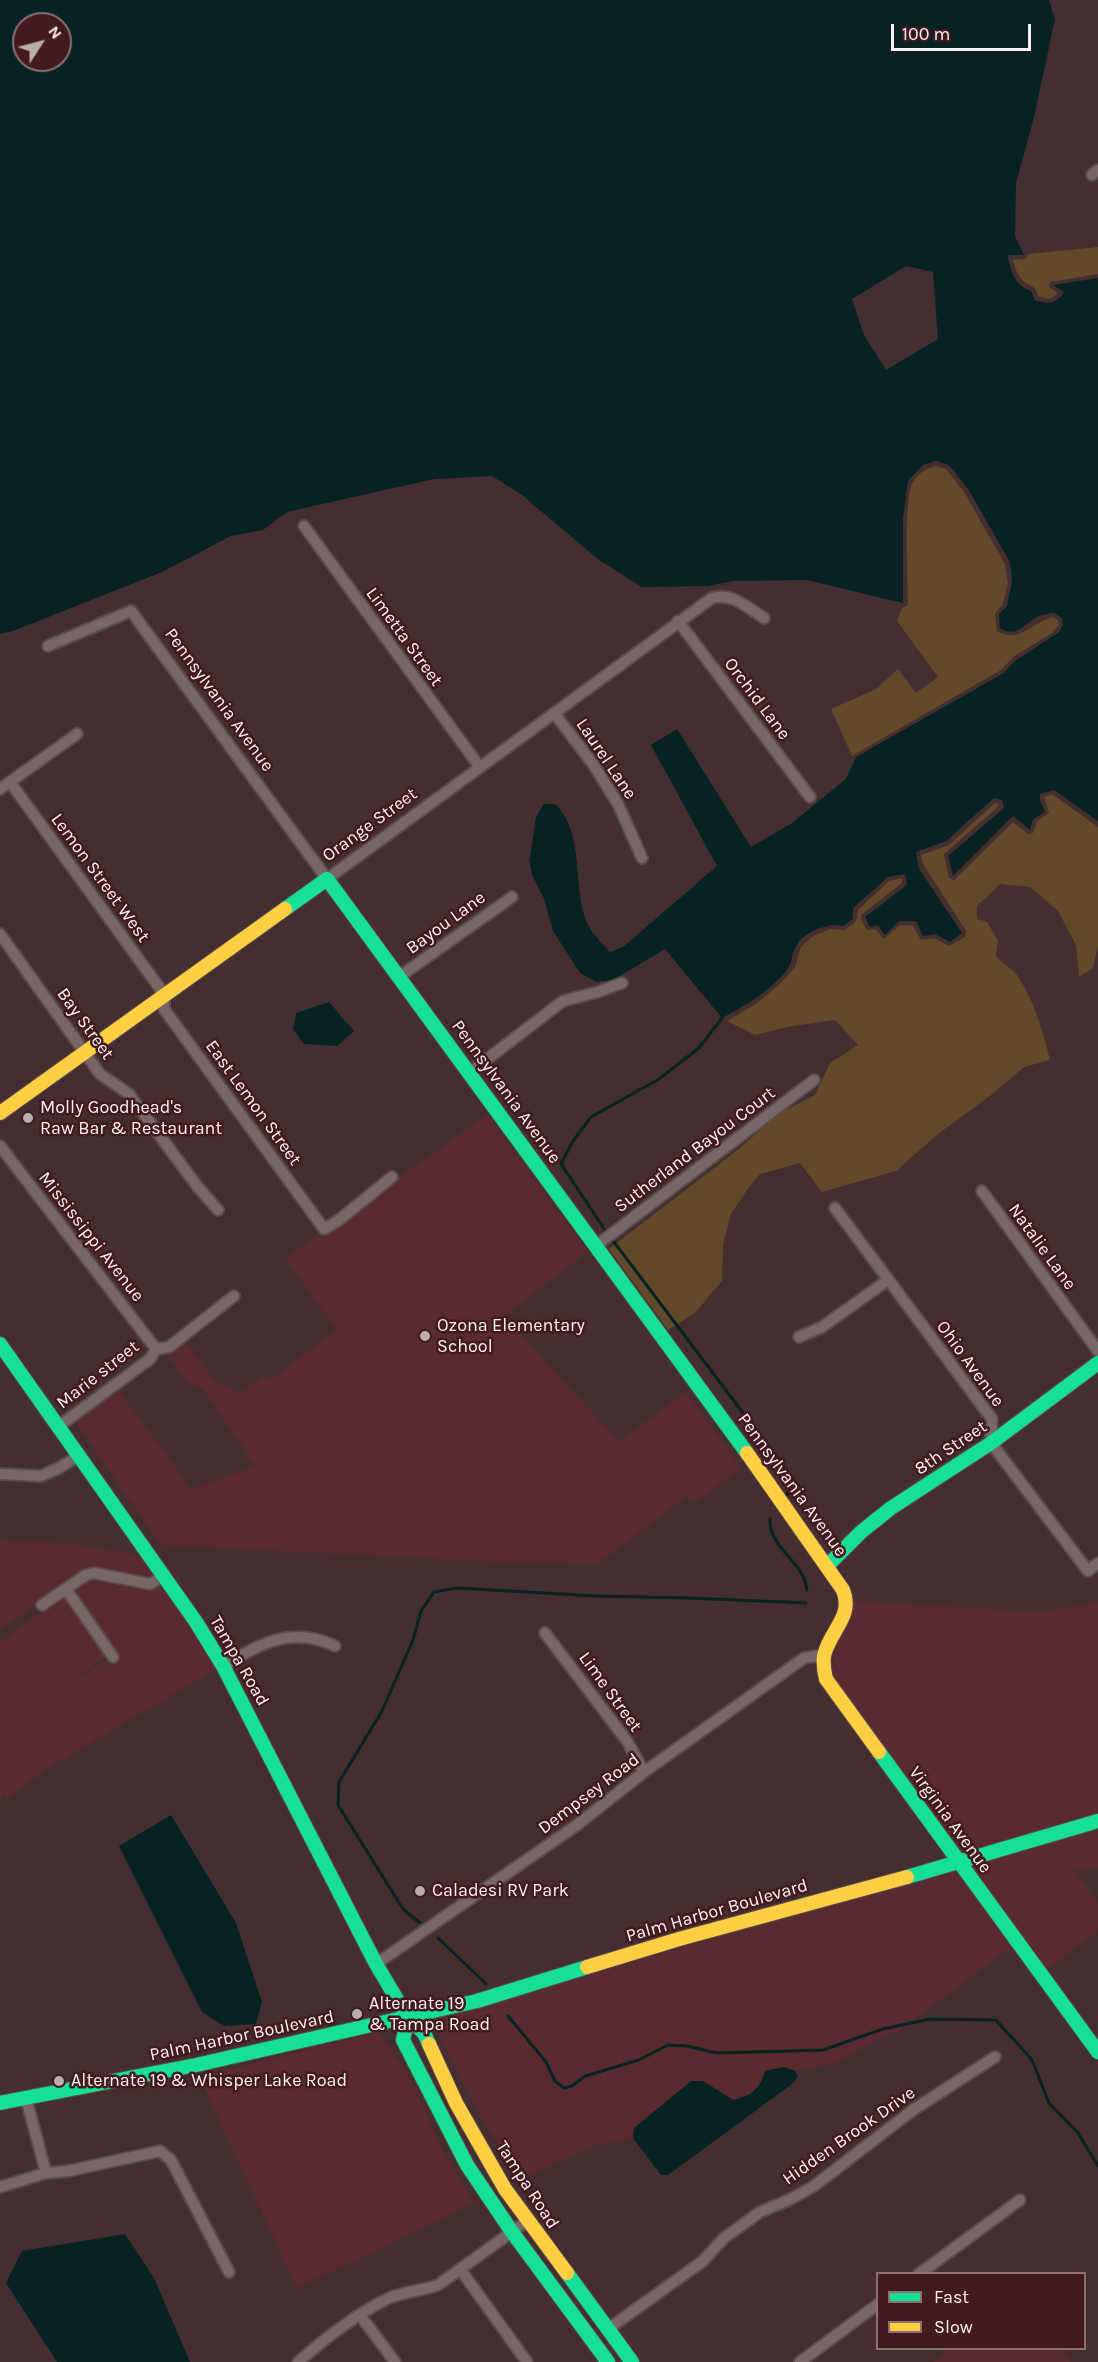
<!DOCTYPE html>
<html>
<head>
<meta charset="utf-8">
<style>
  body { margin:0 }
  #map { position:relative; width:1098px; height:2362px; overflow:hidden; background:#442e30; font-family:Karla,sans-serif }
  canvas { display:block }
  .legend { position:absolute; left:876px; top:2272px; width:210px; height:78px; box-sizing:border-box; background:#421a1f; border:2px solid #8c7073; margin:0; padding:8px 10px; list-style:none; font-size:18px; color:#fbf0f0 }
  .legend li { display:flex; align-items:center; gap:12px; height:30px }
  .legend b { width:30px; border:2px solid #8c7073 }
  .north { position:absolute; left:12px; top:12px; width:60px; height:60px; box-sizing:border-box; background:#421a1f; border:2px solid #8c7073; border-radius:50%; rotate:54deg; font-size:16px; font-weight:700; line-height:24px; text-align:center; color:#fbf0f0 }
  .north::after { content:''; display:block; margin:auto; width:21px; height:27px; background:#bbacad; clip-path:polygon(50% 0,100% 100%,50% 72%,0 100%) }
  .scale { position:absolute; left:891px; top:24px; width:140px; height:27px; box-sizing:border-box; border:3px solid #fbf0f0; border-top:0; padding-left:8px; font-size:18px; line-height:21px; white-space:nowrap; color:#fbf0f0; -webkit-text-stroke:4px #421a1f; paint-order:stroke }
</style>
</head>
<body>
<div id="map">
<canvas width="1098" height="2362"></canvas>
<ul class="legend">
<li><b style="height:8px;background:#16e098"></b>Fast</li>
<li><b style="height:8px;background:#ffcf43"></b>Slow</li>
</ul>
<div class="north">N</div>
<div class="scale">100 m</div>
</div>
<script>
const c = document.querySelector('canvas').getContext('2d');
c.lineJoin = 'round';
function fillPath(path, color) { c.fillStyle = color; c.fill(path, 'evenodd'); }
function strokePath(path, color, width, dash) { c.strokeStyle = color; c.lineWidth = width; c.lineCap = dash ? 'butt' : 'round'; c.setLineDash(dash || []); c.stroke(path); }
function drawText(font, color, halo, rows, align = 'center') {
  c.font = font + ' Karla,sans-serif'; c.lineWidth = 5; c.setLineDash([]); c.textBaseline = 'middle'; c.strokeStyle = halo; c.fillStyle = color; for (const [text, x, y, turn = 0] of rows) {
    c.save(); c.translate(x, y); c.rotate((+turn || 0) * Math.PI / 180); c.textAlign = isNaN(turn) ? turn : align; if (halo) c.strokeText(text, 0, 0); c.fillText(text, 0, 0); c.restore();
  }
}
fillPath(new Path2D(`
  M487,1115L588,1252L503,1316L619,1441L686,1392L741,1468L693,1503L687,1496L598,1564L521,1563L161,1545L74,1420L118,1389L191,1489L256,1466L202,1388L189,1384L167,1355L185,1342L216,1383L241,1393L263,1376L268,1381L337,1330L285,1258Z
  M0,1540L77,1544L144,1556L157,1574L150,1579L95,1568L59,1588L0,1630Z
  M93,1578L149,1589L163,1582L218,1668L53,1765L6,1799L5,1794L0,1800V1642L64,1596L106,1656L61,1688L113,1657L105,1669L120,1658L73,1590Z
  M851,1601L1043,1612L1098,1602V1816L961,1857L831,1677V1669L839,1634Z
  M1098,1826V1869H1074L1098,1903V1931L1046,1970L967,1866Z
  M956,1869L1014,1945L897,2032L891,2033L836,2063L795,2071L784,2067L762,2082L750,2096L733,2100L713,2087L634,2128L633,2138L592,2146L522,2180L485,2125L440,2037L435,2018L508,1999L876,1890Z
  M379,2032L408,2074L445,2154L475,2203L297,2288L199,2077Z
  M952,2348L1061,2349L1071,2362H932Z`), '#592b30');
fillPath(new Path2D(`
  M1098,247V274L1050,282L1049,287L1058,293L1050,299L1038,296L1035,288C1021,282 1017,275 1013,260L1026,259L1028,254Z
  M936,466L946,469L964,492L1005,564L1008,583L1003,604L995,614L997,631C1020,644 1030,623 1053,617L1058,620L1059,625L1052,633L1013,657L1001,670L852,756L831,709L876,689L898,669L916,693L938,677L897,621L902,608L907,606L908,601C908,577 903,499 913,482C918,473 927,468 936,466Z
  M1052,794L1098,827V946L1093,968L1079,977L1076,945L1058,911L1030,887L1000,884L977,906V919L987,922L998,940L996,956C1002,964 1012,968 1017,975C1034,1000 1043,1032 1050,1060L1024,1067L990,1096L938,1134L896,1171L822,1192L800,1163L760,1174L747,1190L731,1214L723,1245L722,1281L695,1313L668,1330L609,1249L740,1148L778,1114L815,1095L830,1063L858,1045L835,1020L787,1027L755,1035L727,1021L756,1004L781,983L795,967L801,947L813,936L831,929L844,930C854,924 858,922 858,910L889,881L902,878V883L861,915V920L867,930L875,929L884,939L900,925L913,926L921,940L934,938L949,946L965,937L966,931L923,864L921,855L949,845L995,803H998L999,806L944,854L949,878L954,880L1013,822L1028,834L1033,833L1037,821L1049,813L1044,797Z`), '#61492a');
fillPath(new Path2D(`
  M0,0H1049L1055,19L1034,117L1016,183L1015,236L1024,255H1007C1012,272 1014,285 1031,291L1035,300C1048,305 1056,304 1064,292L1053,285L1098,278V821L1054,790L1040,794V800L1045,812L1033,819L1030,830L1013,816L953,876L948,856L1004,808L1002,800L994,798L946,841L916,852L919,869L962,933L950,942L935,934L923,936L916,921H899L885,935L878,925L870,927L865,917L907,885L905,874L888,877L853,908V919L843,926C828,923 805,931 797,945C789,958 795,963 780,978C763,995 743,1007 722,1018L665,949L613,980L596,982L580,973L553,931L544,899L532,875L529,857L530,858L536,817L544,804H555C585,832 572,886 587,923C592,933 602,944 610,952L623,947L717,866L651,745L677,729L751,847L792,823L846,779L856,757L1004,673L1015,661L1059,632L1063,625L1062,618L1054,613C1049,614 1043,614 1039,616C1023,623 1019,639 1000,628L999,614L1007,606L1012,582L1010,562L968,489L949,465L936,461L923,465L908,481L903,519V603L807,580L733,581L709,586L642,587L599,560L522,495L492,476L434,479L287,512L263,530L231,536L162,572L13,631L0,634ZM24,24H60V60H24ZM906,266L933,272L938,339L886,370L864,335L852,299Z
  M329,1002L354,1031L337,1046L304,1044L293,1029L296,1013Z
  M171,1815L236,1923L262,2002L256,2024L224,2026L202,2012L119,1846Z
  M784,2067L795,2071L798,2077L792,2084L668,2175H661L633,2138L634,2128L691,2081H703L733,2100C752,2095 759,2090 765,2071Z
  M125,2234L154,2278L190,2362H57L6,2283L22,2251Z`), '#062222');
strokePath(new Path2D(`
  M605,1230L561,1164L573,1141L591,1117L659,1079L699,1048L722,1018
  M614,1242L793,1479L787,1495
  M770,1519C769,1543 793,1557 803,1576C805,1580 806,1586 807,1590
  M420,1923L403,1909L338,1805L339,1782L382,1711L413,1640L421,1611L434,1592L457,1588L595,1596L689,1598L806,1603
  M438,1938L486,1984
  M508,2016L546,2062L555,2081L564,2088L572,2086L585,2076L639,2060L668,2045L687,2046L717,2053L823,2050L883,2029L930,2019L996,2020L1032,2060L1049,2103L1078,2133L1098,2166`), '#062222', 3);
const street = new Path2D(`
  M1092,175L1098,170
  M304,526L479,766
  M678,621L810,797
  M48,646L131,611L327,879L712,598C732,592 748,608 764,618
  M554,713L593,764L618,804L642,858
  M10,782L164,994V1009L324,1229L339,1220L392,1177
  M0,789L77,734
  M0,934L100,1074L129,1094L197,1186L218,1210
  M399,977L512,897
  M469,1073L563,1001L598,992L622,983
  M0,1146L156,1349
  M982,1191L1098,1351
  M835,1208L992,1419L991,1443L1088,1571L1098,1563
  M597,1245L814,1080
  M799,1337L822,1327L888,1280
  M156,1349L169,1347L234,1296
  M59,1426L150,1359L156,1349
  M0,1474L41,1476L59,1468L80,1455
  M66,1589L113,1657
  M42,1605L86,1575L94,1573L150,1584L164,1576
  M545,1633L627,1741L644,1772
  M223,1666C261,1644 291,1625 335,1646
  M376,1964L577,1825L644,1772L804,1658L823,1655
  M26,2098L46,2173
  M0,2187L46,2173L68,2171L160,2151L171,2160L229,2272
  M460,2269L527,2362
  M919,2274L1020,2200
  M360,2315L395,2362
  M608,2329L703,2261L724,2238L760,2212L791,2199L814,2186L913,2110L995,2057
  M298,2362C326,2338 356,2314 389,2298C405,2291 422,2291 438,2285L527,2221
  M800,2362L878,2304`);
const fast = new Path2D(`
  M285,909L327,879L747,1453
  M0,1344L196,1622L223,1666L376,1964L408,2018L424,2033L429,2044
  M828,1565L861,1532L891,1508L991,1443L1098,1363
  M879,1752L1098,2052
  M907,1877L1098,1821
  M408,2018L403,2040L467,2165L512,2232L608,2362
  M0,2103L196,2065L477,2001L587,1967
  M567,2273L632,2362`);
const slow = new Path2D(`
  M0,1113L285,909
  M747,1453L843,1590C854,1617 829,1631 824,1656C823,1664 824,1671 826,1679L879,1752
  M587,1967L679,1939L907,1877
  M429,2044L456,2103L505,2189L567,2273`);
strokePath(street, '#5b4b4d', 14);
strokePath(fast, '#5b4b4d', 16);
strokePath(slow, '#5b4b4d', 16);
strokePath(street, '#786768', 10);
strokePath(fast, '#16e098', 14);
strokePath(slow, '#ffcf43', 14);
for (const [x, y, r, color] of [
  [28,1118,6,"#bbacad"],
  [425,1336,6,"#bbacad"],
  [420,1891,6,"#bbacad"],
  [357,2014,6,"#bbacad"],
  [59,2081,6,"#bbacad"]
]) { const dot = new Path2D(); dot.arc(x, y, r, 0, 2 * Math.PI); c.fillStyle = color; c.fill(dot); strokePath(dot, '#421a1f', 2); }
drawText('18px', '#fbf0f0', '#421a1f', [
  ["Limetta Street",404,637,54],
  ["Orchid Lane",757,699,53],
  ["Pennsylvania Avenue",219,700,54],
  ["Laurel Lane",606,759,56],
  ["Orange Street",370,825,-36],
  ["Lemon Street West",100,878,54],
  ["Bayou Lane",446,923,-36],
  ["Bay Street",85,1024,54],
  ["Pennsylvania Avenue",506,1092,54],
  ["East Lemon Street",253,1103,54],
  ["Sutherland Bayou Court",695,1150,-37],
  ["Mississippi Avenue",91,1237,52],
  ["Natalie Lane",1042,1247,54],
  ["Ohio Avenue",970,1364,54],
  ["Marie street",98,1375,-38],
  ["8th Street",951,1448,-34],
  ["Pennsylvania Avenue",792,1485,54],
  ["Tampa Road",239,1661,60],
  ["Lime Street",610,1692,54],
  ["Dempsey Road",589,1794,-37],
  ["Virginia Avenue",950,1820,54],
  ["Palm Harbor Boulevard",717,1911,-16],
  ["Palm Harbor Boulevard",242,2036,-12],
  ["Hidden Brook Drive",849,2136,-35],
  ["Tampa Road",527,2185,57]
]);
drawText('18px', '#fbf0f0', '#421a1f', [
  ["Molly Goodhead's",40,1108],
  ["Raw Bar & Restaurant",40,1129],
  ["Ozona Elementary",437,1326],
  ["School",437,1347],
  ["Caladesi RV Park",432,1891],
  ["Alternate 19",369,2004],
  ["& Tampa Road",369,2025],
  ["Alternate 19 & Whisper Lake Road",71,2081]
], 'left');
</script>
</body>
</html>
